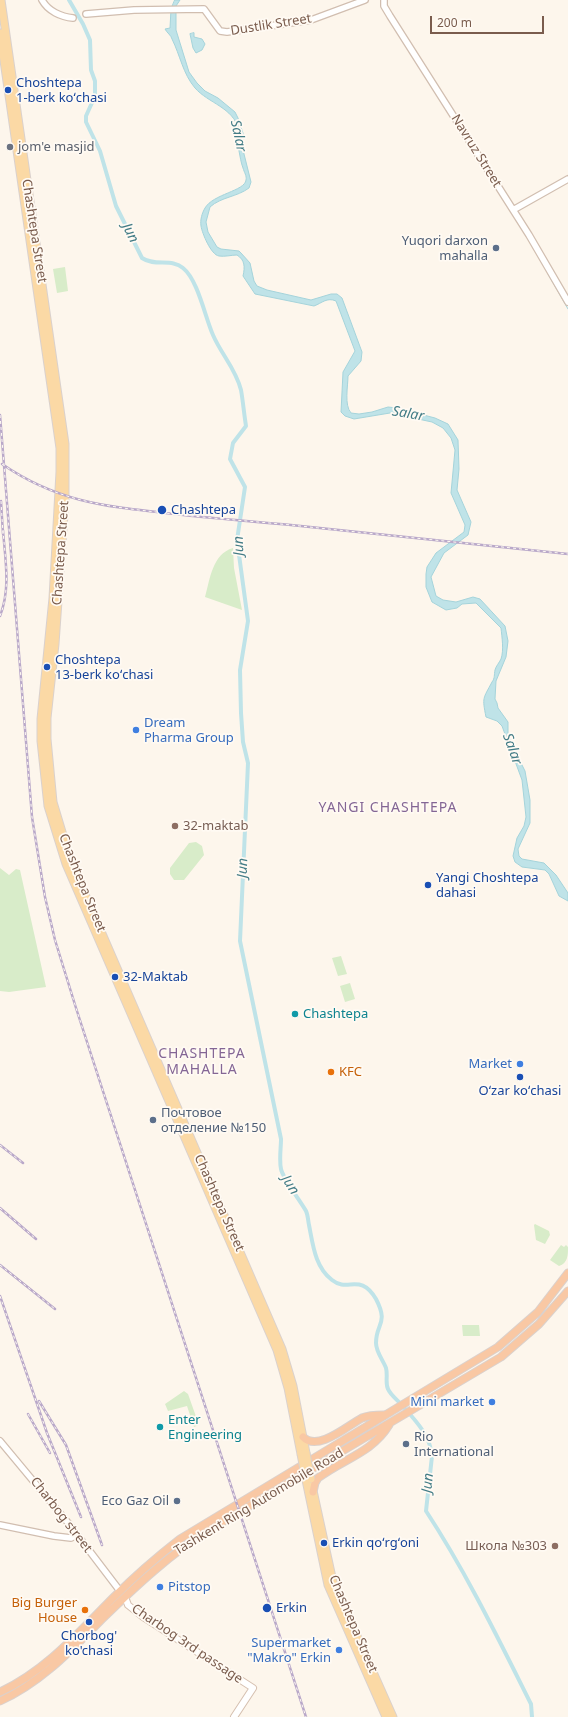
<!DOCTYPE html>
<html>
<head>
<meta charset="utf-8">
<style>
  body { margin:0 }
  #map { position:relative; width:568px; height:1717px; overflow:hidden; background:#fdf6ec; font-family:"Noto Sans",sans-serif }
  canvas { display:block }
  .scale { position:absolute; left:430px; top:16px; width:114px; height:18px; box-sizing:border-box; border:2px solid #7a5c4d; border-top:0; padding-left:5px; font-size:12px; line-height:14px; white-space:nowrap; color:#7a5c4d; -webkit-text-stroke:3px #fffaf3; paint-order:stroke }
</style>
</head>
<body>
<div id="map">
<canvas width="568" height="1717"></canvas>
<div class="scale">200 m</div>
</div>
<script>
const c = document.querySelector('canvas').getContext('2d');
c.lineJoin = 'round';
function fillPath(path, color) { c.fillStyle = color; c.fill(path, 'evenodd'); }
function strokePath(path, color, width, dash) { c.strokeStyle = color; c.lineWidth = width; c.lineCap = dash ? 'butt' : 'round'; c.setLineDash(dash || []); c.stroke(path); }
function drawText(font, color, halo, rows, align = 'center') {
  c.font = font + ' "Noto Sans",sans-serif'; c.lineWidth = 3.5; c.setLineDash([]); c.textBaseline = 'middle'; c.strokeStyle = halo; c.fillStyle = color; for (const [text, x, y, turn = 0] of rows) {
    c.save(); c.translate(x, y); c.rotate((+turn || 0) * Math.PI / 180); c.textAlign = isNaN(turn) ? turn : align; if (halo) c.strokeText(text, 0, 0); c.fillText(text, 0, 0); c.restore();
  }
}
fillPath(new Path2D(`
  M65,267L68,291L57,293L53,269Z
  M233,548L234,568L242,610L205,597C210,580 212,554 233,548Z
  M196,842L202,846L204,855L184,880H174L170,874V868L189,843Z
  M0,868L9,875L16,869L20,870L46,987L9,992L0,991Z
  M341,956L347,974L338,976L332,958Z
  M350,983L355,999L345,1002L340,986Z
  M535,1224L549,1231L550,1235L545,1244L536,1240L534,1225Z
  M561,1245L564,1247L566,1245L568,1247C568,1255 568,1263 559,1266L550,1260Z
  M462,1325H479L480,1336H463Z
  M184,1391L188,1394L199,1425L194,1427L187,1406L168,1411L165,1404Z`), '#d8ecc9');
const water = new Path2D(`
  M175,0H180L176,6V30L189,72L197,83L205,91L218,98L235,112L238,118L243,133V150L251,182L249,188C237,197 221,197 210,207L206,222L208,232L217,247L221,249L239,251L241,253L250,263L254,281L257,286L267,290L311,300L331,294H337L342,298L362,352L361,361L348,376C348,386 344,405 351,413L359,414L372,412L388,407L397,408L435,418L448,424L458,440L459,469L457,490L471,522L468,535L444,553L431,577L436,596L443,600L456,602L473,597L480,599L505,626L508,641L506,657L496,681L495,699L497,703L498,708L508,722V733L518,757L525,771L530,800V823L518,849L519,856L522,859L544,863L556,875L568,893V901L559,896L549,874L545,870L522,867L515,862L513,856L517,838L524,826L526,817L522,780L502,726L497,721L486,717C482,697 483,699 492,682C495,678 494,675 495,670C496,666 499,663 501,659C504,650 502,638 501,628L476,603L462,604L457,608L446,610L432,602L426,587V574L427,567L436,553L464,532L465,525L451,493L455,450L451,438L443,428L432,422L390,413L354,419L345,416L341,412L343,372L355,351L336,301C327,297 322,303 314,306L255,294L243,276C245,267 245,260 237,255C232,255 224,257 219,256C211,255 202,233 201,226C200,220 202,213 205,208C213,194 245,191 246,180C247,176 244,172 243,168C241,163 240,156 239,151C238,144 239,136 238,129C234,108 208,103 195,88C183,74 180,55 172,39C171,35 167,33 165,29L170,28L171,9Z
  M194,33V37L202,39L205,44L202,50L196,53L193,48L190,34Z`);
fillPath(water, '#bfe3e8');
strokePath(water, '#a5d3da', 1);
strokePath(new Path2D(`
  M493,184L525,234
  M548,274L568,309`), '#a5d3da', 1);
strokePath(new Path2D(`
  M69,0L83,24L90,40L91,70L95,81V96L86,116V122L100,151L116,206L142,258C155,267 172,258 183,268C198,280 205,317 213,335C221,354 236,369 241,390C243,401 244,414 246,426L233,443L230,459L245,487L237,540L248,621L240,670L241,713L243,742L248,763L240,941L281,1139C281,1148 279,1160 281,1169C283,1179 300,1200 306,1211C308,1215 308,1221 309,1225C313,1245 315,1267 332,1280C348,1293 360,1272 376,1299C389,1324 376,1323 376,1343C376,1352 383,1360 386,1368C388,1375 385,1383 388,1389C390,1394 396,1399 400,1403C414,1419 430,1434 432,1456L426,1511C466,1572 498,1638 531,1704L532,1717`), '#bfe3e8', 4);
const tertiary = new Path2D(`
  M42,0C48,11 61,17 73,18
  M384,0V6L390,16L529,235L568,302
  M86,14L134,10L204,9L220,31L227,32L311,20L365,0
  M513,210L568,179
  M0,1441L69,1524L120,1591
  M0,1525L54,1536L71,1538L77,1535`);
const secondary = new Path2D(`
  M125,1597L128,1605L143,1617L253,1688L234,1717`);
const primary = new Path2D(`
  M1,0L65,444V500L55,644L47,718V739L53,802L71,862L282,1349L293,1386L306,1453
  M0,33L60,448V472L53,598L41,719V741L48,806L66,864L277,1350L288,1388L301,1454
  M306,1480L328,1585L386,1717
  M312,1486L333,1582L393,1717`);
const trunk = new Path2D(`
  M303,1437C318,1452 347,1426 362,1418C369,1415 376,1415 384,1415
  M313,1492L315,1483L318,1478C343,1459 372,1453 389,1425
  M0,1692C46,1671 79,1632 114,1597C135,1576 157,1557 180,1539L498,1347L538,1312L568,1273
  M0,1701C42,1682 72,1649 104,1617C137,1585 170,1554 209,1530L501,1357L539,1324L568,1291`);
strokePath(tertiary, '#d1beb0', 8);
strokePath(secondary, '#d6c0b0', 8);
strokePath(primary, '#dad1cd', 9);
strokePath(trunk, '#dad1cd', 9);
strokePath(tertiary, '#fff', 5.5);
strokePath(secondary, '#fff', 6);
strokePath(primary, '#fbd9a5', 7);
strokePath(trunk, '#f9c8a4', 7);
const rail = new Path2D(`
  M0,415L32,817L45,897L55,940L76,1008L306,1717
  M2,464C56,501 102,506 165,513C207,518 249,521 291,525C383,535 476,544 568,554
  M1,501L3,534
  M0,616C11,588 5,559 3,530
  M0,1145L23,1163
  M0,1208L36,1239
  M0,1265L55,1309
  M0,1296L47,1433L81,1517
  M39,1401L66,1445L102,1545
  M28,1414L50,1453`);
strokePath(rail, '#b9a8c9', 2.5);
strokePath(rail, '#fffaf3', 1, [3]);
const primaryBridge = new Path2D(`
  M306,1453L311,1479
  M301,1454L306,1480`);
strokePath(primaryBridge, '#dad1cd', 9, []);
strokePath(primaryBridge, '#fbd9a5', 7);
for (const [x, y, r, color] of [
  [8,90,4,"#1a4fb4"],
  [10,147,4,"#6b7280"],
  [496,248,4,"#5c6f8a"],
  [162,510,5,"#1a4fb4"],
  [47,667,4,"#1a4fb4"],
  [136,730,4,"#3f7fe0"],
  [175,826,4,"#8d6e63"],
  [428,885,4,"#1a4fb4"],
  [115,977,4,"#1a4fb4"],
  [295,1014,4,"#0f9aa8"],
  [520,1064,4,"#3f7fe0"],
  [331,1072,4,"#e8710a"],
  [520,1077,4,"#1a4fb4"],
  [153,1120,4,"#5c6f8a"],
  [492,1402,4,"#3f7fe0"],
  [160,1427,4,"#0f9aa8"],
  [406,1444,4,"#5c6f8a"],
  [177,1501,4,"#5c6f8a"],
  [324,1543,4,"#1a4fb4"],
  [555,1546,4,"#8d6e63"],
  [160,1587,4,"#3f7fe0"],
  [267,1608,5,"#1a4fb4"],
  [85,1610,4,"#e8710a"],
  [89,1622,4,"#1a4fb4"],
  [339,1650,4,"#3f7fe0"]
]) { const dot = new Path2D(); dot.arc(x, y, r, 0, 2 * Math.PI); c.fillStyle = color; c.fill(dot); strokePath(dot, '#fffaf3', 1.5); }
drawText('13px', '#7a5c4d', '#fffaf3', [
  ["Dustlik Street",271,25,-9],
  ["Navruz Street",476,151,58],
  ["Chashtepa Street",34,231,81],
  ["Chashtepa Street",61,553,-86],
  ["Chashtepa Street",82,883,68],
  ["Chashtepa Street",219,1203,66],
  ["Tashkent Ring Automobile Road",259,1502,-31],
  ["Charbog street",61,1515,52],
  ["Chashtepa Street",353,1624,67],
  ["Charbog 3rd passage",187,1644,34]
]);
drawText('13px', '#164399', '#fffaf3', [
  ["Choshtepa",16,83],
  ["1-berk koʻchasi",16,98],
  ["Chashtepa",171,510],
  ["Choshtepa",55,660],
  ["13-berk koʻchasi",55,675],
  ["Yangi Choshtepa",436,878],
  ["dahasi",436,893],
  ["32-Maktab",123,977],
  ["Oʻzar koʻchasi",520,1091,"center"],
  ["Erkin qoʻrgʻoni",332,1543],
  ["Erkin",276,1608],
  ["Chorbog'",89,1636,"center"],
  ["ko'chasi",89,1651,"center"]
], 'left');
drawText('13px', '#5b616d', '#fffaf3', [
  ["jom'e masjid",18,147]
], 'left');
drawText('13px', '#4e5e75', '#fffaf3', [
  ["Yuqori darxon",488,241],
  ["mahalla",488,256],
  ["Почтовое",161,1113,"left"],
  ["отделение №150",161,1128,"left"],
  ["Rio",414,1437,"left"],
  ["International",414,1452,"left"],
  ["Eco Gaz Oil",169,1501]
], 'right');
drawText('13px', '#366cbe', '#fffaf3', [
  ["Dream",144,723,"left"],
  ["Pharma Group",144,738,"left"],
  ["Market",512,1064],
  ["Mini market",484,1402],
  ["Pitstop",168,1587,"left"],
  ["Supermarket",331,1643],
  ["\"Makro\" Erkin",331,1658]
], 'right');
drawText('13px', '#785e54', '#fffaf3', [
  ["32-maktab",183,826],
  ["Школа №303",547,1546,"right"]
], 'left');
drawText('13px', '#0d838f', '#fffaf3', [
  ["Сhashtepa",303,1014],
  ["Enter",168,1420],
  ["Engineering",168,1435]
], 'left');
drawText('13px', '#c56008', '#fffaf3', [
  ["KFC",339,1072],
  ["Big Burger",77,1603,"right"],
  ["House",77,1618,"right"]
], 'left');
drawText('italic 14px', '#437c86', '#fffaf3', [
  ["Salar",238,136,78],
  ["Jun",130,233,63],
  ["Salar",408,414,10],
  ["Jun",239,546,-92],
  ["Salar",512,749,70],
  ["Jun",243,868,-88],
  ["Jun",290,1185,58],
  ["Jun",428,1483,-85]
]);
c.letterSpacing = '1px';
drawText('14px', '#846695', '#fffaf3', [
  ["YANGI CHASHTEPA",388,808],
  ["CHASHTEPA",202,1054],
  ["MAHALLA",202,1070]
]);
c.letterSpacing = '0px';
</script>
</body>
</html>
